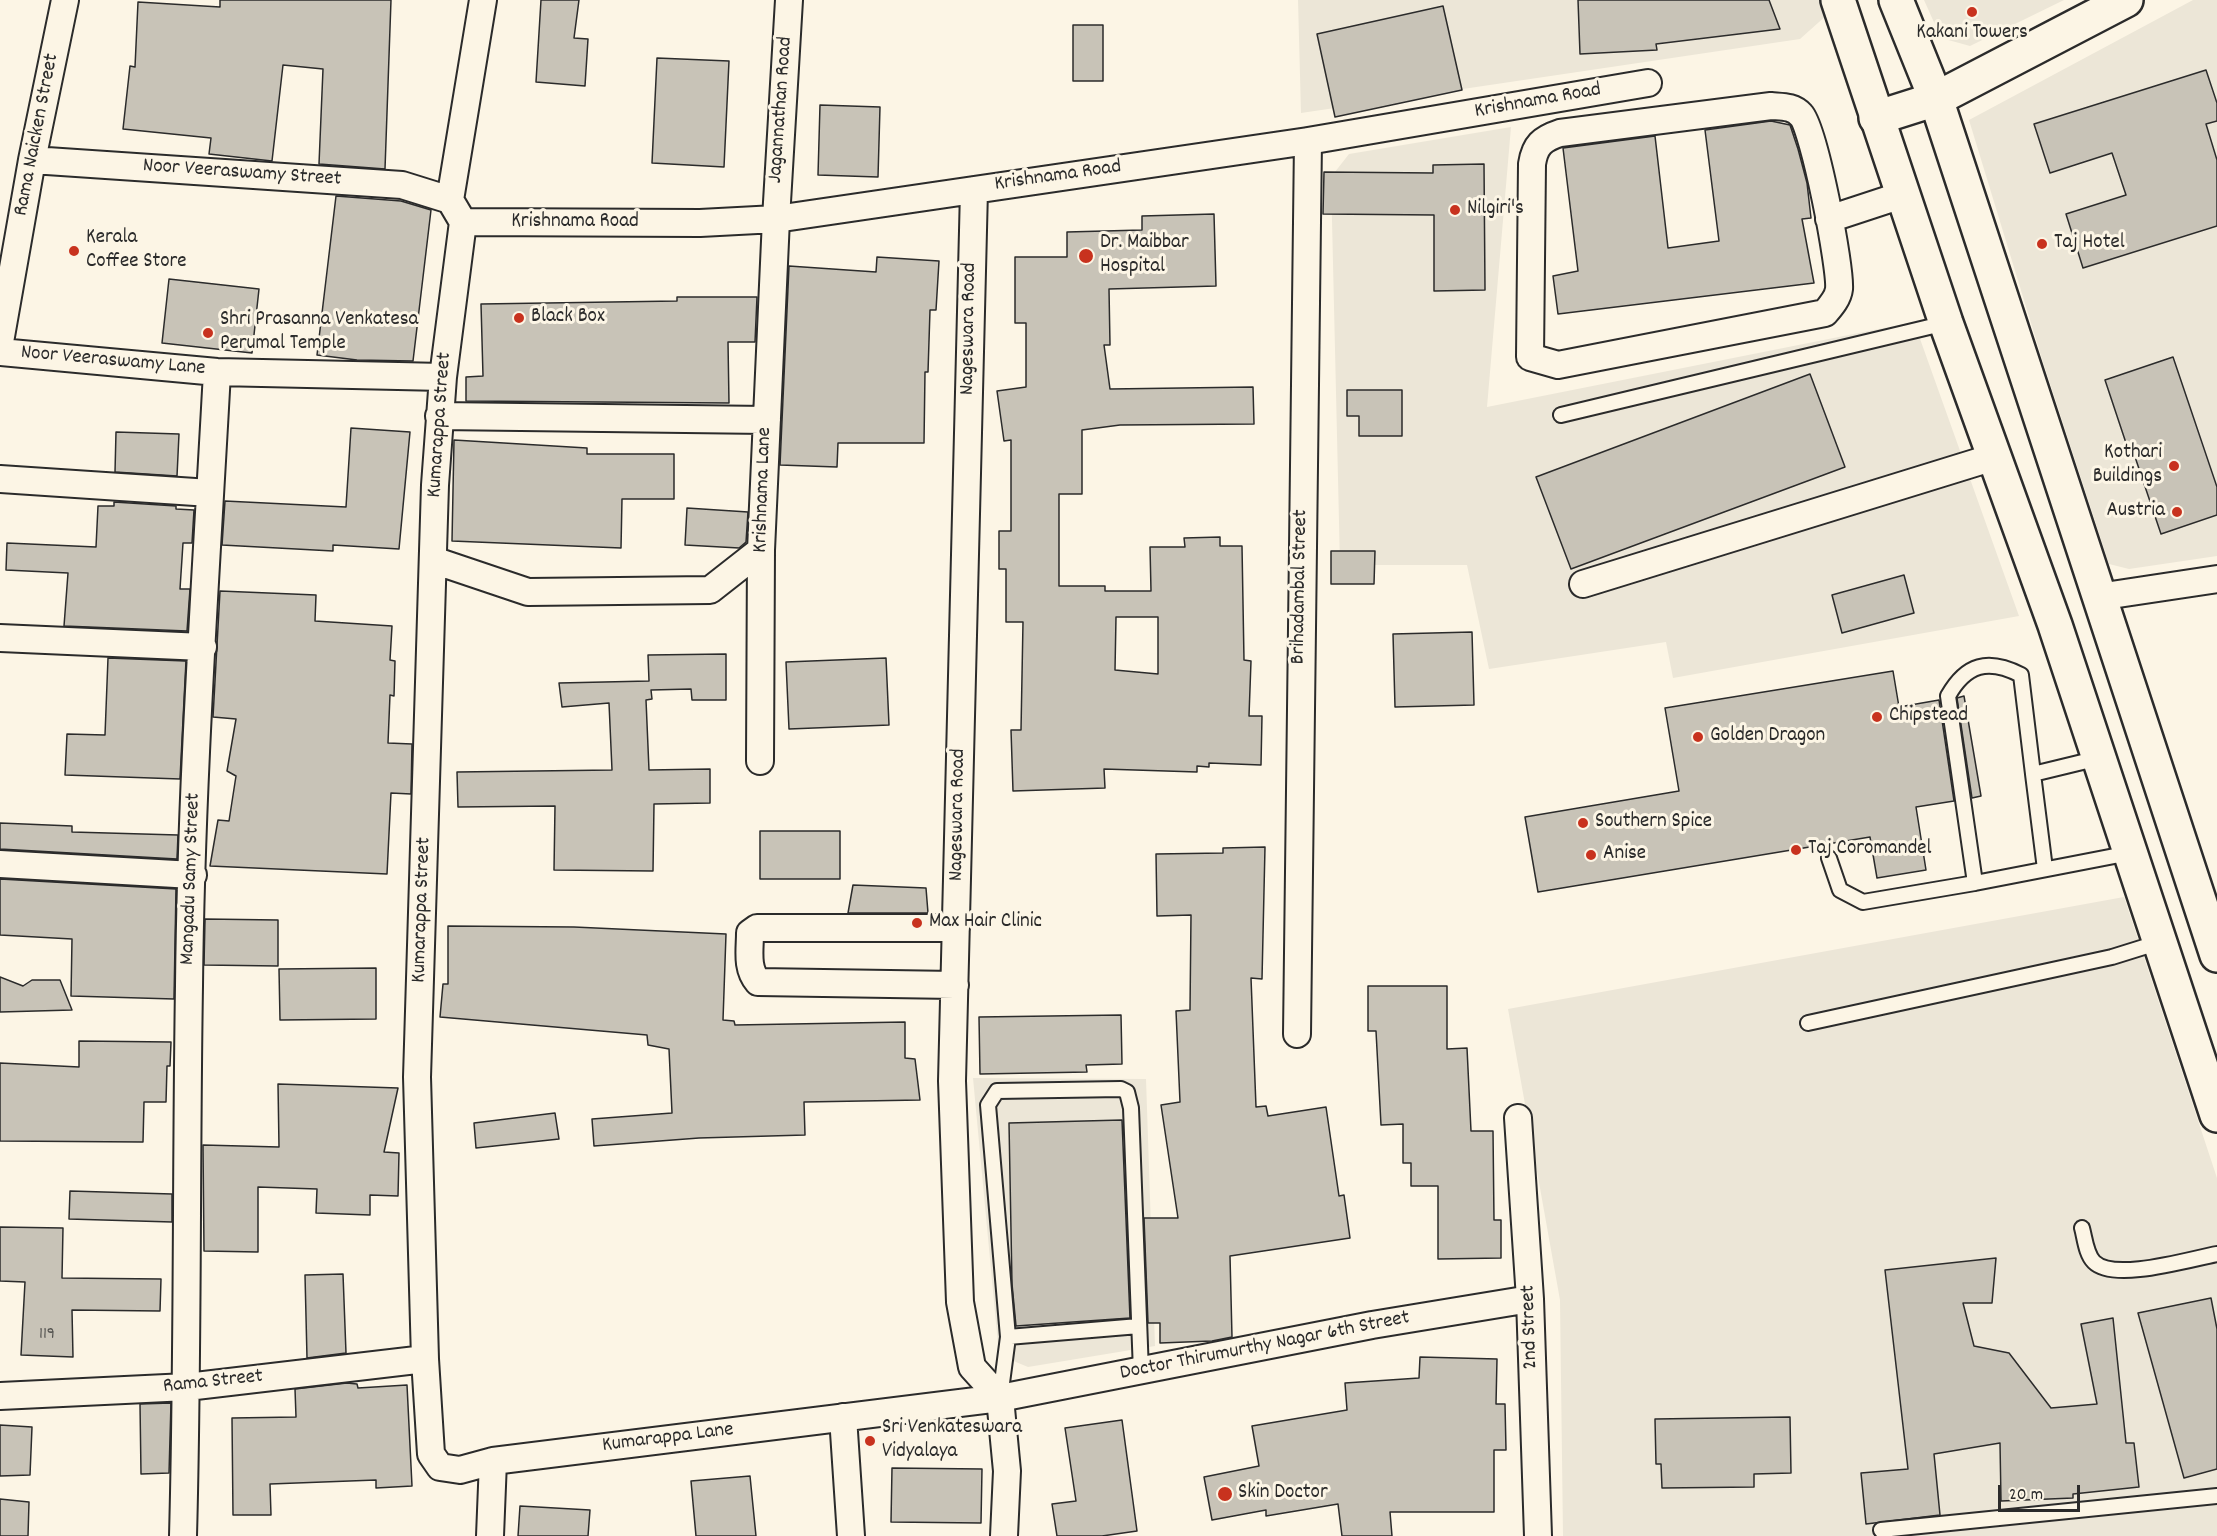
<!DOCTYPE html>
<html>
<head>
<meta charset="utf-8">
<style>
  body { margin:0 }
  #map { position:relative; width:2217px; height:1536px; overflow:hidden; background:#fcf5e5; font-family:Dekko,sans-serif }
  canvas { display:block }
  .scale { position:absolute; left:1998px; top:1485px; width:82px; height:27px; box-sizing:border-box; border:3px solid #2b2b2b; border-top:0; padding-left:8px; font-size:18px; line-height:21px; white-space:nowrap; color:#2b2b2b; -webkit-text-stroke:4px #fcf5e5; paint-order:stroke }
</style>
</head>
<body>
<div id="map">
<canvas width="2217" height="1536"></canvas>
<div class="scale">20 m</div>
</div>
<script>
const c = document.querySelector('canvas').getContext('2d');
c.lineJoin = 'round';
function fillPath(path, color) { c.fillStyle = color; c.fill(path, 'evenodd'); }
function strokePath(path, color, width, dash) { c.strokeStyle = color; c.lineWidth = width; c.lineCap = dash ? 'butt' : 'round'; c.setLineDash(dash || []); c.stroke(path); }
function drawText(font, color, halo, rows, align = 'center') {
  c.font = font + ' Dekko,sans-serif'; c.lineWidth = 6; c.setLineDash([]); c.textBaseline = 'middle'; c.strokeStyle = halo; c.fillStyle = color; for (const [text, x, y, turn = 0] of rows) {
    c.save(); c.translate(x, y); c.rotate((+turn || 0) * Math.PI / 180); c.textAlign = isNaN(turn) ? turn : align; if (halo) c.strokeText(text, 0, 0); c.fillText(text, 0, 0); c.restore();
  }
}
fillPath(new Path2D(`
  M1298,0H1823L1828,14L1800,39L1301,113Z
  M1924,0H2064L1970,46L1941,38Z
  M2193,0H2217V556L2129,569L2109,564L2042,359L1969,120Z
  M1511,127L1487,407L1914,322L2019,616L1673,678L1666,642L1489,669L1467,565H1340L1331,177L1349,154Z
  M2124,897L2217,1178V1536H1563L1560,1300L1508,1009Z
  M973,1078L1146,1079L1155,1346L1028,1367L999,1355Z`), '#ece6d7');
const building = new Path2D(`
  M220,0H391L385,169L319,164L323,69L283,65L272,161L209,154L211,138L123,129L130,66L135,67L138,2L220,7Z
  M541,0H579L574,38L588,39L585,86L536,82Z
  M1578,0H1769L1780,29L1656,44L1657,50L1580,54Z
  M1443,6L1462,90L1335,117L1317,34Z
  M1073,25H1103V81H1073Z
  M657,58L729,61L724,167L652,163Z
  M2206,70L2217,103V121L2206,124L2217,160V226L2083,268L2066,214L2126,195L2112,153L2050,173L2034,124Z
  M820,105L880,107L878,177L818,175Z
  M1771,121L1790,125L1798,149L1807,183L1811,218L1802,219L1814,283L1558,314L1553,276L1578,271L1563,148L1655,136L1668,248L1719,241L1705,130Z
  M1484,164L1485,290L1434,291V215L1323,214L1324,172L1433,173V165Z
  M336,196L401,201L431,210L413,361L357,360L317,355Z
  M1214,214L1216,286L1109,289L1110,345H1104L1110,389L1253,387L1254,424L1120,425L1082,430V494H1059V586H1105V591H1151L1150,547H1185L1184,538L1220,537V546H1242L1244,660L1251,661L1249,716H1262L1261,765L1209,763V767L1197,766V772L1104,769L1105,788L1013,791L1011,730H1021L1023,622H1006V569H999V531H1011V440L1004,441L997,391L1026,387V323H1015V257H1067V232L1142,230V216ZM1116,617H1158V674L1115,670Z
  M877,257L939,261L936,310H930L928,372H925L924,443H838L837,467L780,465L789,266L876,272Z
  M169,279L259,289L252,353L162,343Z
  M677,297H757L755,342H728L729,403L466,401V377L483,376L481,304L677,301Z
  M2173,357L2217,487V515L2161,534L2131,445L2127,446L2105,380Z
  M1810,374L1845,467L1571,569L1536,477Z
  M1347,390H1402V436H1359V416H1347Z
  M351,428L410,432L399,549L333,545V551L222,545L225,501L346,507Z
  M116,432L179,434L177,476L115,472Z
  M454,440L587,448V454H674V499H622L621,548L452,541Z
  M114,502L176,506V509L194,510L192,543H183L180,589H190L187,631L64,626L68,573L6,570L7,543L96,547L98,506H114Z
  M687,508L748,512L746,542L739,548L685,545Z
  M1331,551H1375L1374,584H1331Z
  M1904,575L1914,613L1842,633L1832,595Z
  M220,591L316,595L315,621L392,626L390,660L395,661L394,696L390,695L388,743L412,744L411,794L391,793L387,874L210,866L218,820L229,821L236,776L227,771L236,719L213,717Z
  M1472,632L1474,705L1395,707L1393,634Z
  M726,654V700H692L691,689L651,690L652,699L646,700L649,770L710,769V803L654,804L653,871L554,870L555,806L458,807L457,772L612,770L609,703L562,707L559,683L649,681L648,655Z
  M108,658L186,661L180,779L65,775L67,734L105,735Z
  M886,658L889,725L789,729L786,662Z
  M1893,671L1899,707L1939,700L1954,801L1916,807L1926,870L1877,878L1870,837L1538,892L1525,817L1679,791L1665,708Z
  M1964,696L1981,796L1972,798L1957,698Z
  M0,823L72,826V832L178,835L177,859L0,849Z
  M760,831H840V879H760Z
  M1265,847L1262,979L1251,978L1256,1107L1266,1106L1268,1116L1326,1107L1339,1196L1344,1195L1350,1238L1230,1256L1232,1337L1212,1341L1160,1343V1323H1148L1144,1218H1178L1161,1105L1180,1102L1176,1011L1190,1010L1191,915L1157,916L1156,854L1223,853V848Z
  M0,879L176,889L174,999L71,996L72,939L0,935Z
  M853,885L926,888L928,913H848Z
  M205,919L278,920V966L204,965Z
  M448,926L574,927L726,934L723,1020L734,1021L735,1025L905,1022V1058L915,1059L920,1100L804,1102L805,1135L699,1138L594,1146L592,1119L672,1113L669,1049L648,1045L647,1035L440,1017L443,984H448Z
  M376,968V1019L280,1020L279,969Z
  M0,977L23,986L32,980H60L72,1010L0,1012Z
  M1368,986H1447V1049L1467,1048L1471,1131H1493L1494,1220H1501V1258L1438,1259V1186H1411V1163H1403V1124L1381,1125L1376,1031H1368Z
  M1121,1015L1122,1064L1086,1065L1087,1072L980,1074L979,1017Z
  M79,1041L171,1042L170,1066H167L166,1102H144L143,1142L0,1141V1063L79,1067Z
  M278,1084L398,1088L384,1152L399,1153L398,1196L370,1195V1215L316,1213L317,1189L258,1187V1252L204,1251L203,1145L279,1147Z
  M555,1113L559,1139L476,1148L474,1123Z
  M1122,1120L1130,1318L1016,1326L1012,1284L1009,1123Z
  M70,1191L172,1194V1222L69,1219Z
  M0,1227L63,1228L62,1278L161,1279L160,1311L72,1310L73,1357L21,1355L25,1282L0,1281Z
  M1996,1258L1992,1303H1963L1974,1346L2009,1353L2051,1408L2097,1404L2081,1324L2113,1318L2126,1443H2134L2139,1487L2073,1494V1498L2001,1501L2000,1443L1934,1454L1940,1515L1866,1524L1861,1473L1908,1469L1885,1270Z
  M343,1274L346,1353L307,1358L305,1275Z
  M2211,1298L2217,1329V1469L2184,1478L2138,1313Z
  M1420,1357L1497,1359L1496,1404H1505L1506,1450H1494V1512H1390L1392,1536H1342L1338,1504L1266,1516V1510L1212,1520L1204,1477L1259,1466L1252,1426L1347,1410L1345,1383L1419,1378Z
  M347,1383L357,1384L358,1388L407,1385L412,1486L376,1488V1480L270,1484L271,1515H233L232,1418L296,1417L295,1389Z
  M171,1403L169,1473L141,1474L140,1404Z
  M1790,1417L1791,1473L1754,1474V1487L1662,1488L1661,1464H1656L1655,1419Z
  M1122,1420L1137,1531L1102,1536H1057L1052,1504L1076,1501L1065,1428Z
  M0,1425L32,1427L30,1475L0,1476Z
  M892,1468L982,1469L981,1523L891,1522Z
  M750,1476L756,1536H696L691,1481Z
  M0,1499L29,1502L28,1536H0Z
  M520,1506L590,1510L588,1536H518Z`);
fillPath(building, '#c8c3b7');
strokePath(building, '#2b2b2b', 1.5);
const lane = new Path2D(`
  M1561,415L1946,323
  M2099,758L2033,774L2021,675C1988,658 1966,664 1948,696L1975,883L2130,853
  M2033,774L2045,869
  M1829,858L1840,890L1863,902L1975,883
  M1808,1023L2112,957L2160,942
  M2082,1228C2085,1239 2086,1254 2094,1262C2114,1282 2190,1259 2217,1254
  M1008,1337L1139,1326
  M1000,1398L1008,1337L988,1105L997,1091L1121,1089L1127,1092L1131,1108L1141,1372
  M1881,1530L2217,1496`);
const street = new Path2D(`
  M1771,106C1782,107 1793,106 1801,115C1814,128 1841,268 1839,289C1838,298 1831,306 1825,313L1558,365L1530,357L1532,164C1535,145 1542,139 1560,133Z
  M32,160L402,185L450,200L463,222
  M974,190L952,1081L960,1302L972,1367L1000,1398L1007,1471L1004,1536
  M450,200L483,0
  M1829,219L1902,195
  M463,222L443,377L435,485L417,1077L425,1359L431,1454L440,1467L460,1470L493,1461L1000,1398L1372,1325L1530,1299
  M463,222L700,223L776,219L1308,141L1648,83
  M0,342L32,160L65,0
  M0,352L217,372L443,377
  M439,416L767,420
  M0,479L210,493
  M433,560L528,592L710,590L761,550
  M1583,584L1994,457
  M2098,597L2217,579
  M0,638L203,647
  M760,761L761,550L776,219L789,0
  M0,864L193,875
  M955,985L758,982C746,968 750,950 750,933L757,928H956
  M1297,1034L1308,141
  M1518,1118L1530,1299L1538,1536
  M0,1396L187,1387L425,1359
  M843,1417L851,1536
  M183,1536C188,1353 186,1169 189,986C191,781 206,576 217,372
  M490,1536L493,1461`);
const secondary = new Path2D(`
  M1876,118L1936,99L2126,0`);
const primary = new Path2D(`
  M1838,0L1946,323L2055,625L2217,1115
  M1896,0L1936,99L2217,955`);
strokePath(lane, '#2b2b2b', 18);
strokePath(street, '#2b2b2b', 30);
strokePath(secondary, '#2b2b2b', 38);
strokePath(primary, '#2b2b2b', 38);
strokePath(lane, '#fcf5e5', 14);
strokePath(street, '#fcf5e5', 26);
strokePath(secondary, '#fcf5e5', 33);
strokePath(primary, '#fcf5e5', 33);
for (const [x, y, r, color] of [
  [1972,12,6,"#c8321e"],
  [1455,210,6,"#c8321e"],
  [2042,244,6,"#c8321e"],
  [74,251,6,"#c8321e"],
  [1086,256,8,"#c8321e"],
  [519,318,6,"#c8321e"],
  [208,333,6,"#c8321e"],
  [2174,466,6,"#c8321e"],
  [2177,512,6,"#c8321e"],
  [1877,717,6,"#c8321e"],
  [1698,737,6,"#c8321e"],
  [1583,823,6,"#c8321e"],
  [1796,850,6,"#c8321e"],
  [1591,855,6,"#c8321e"],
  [917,923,6,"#c8321e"],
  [870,1441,6,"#c8321e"],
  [1225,1494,8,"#c8321e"]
]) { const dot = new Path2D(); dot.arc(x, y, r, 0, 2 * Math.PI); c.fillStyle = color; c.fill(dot); strokePath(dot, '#fcf5e5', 2); }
drawText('18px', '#52514e', null, [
  ["119",47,1336]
]);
drawText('21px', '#2b2b2b', '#fcf5e5', [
  ["Kakani Towers",1972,34,"center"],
  ["Nilgiri's",1467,210],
  ["Kerala",86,239],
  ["Coffee Store",86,263],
  ["Dr. Maibbar",1100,244],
  ["Hospital",1100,268],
  ["Taj Hotel",2054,244],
  ["Black Box",531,318],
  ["Shri Prasanna Venkatesa",220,321],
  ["Perumal Temple",220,345],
  ["Kothari",2162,454,"right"],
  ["Buildings",2162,478,"right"],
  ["Austria",2165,512,"right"],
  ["Chipstead",1889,717],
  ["Golden Dragon",1710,737],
  ["Southern Spice",1595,823],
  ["Taj Coromandel",1808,850],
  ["Anise",1603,855],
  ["Max Hair Clinic",929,923],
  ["Sri Venkateswara",882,1429],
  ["Vidyalaya",882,1453],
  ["Skin Doctor",1238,1494]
], 'left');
drawText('21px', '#2b2b2b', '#fcf5e5', [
  ["Krishnama Road",1538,102,-10],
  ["Jagannathan Road",782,110,-86],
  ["Rama Naicken Street",38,135,-79],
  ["Noor Veeraswamy Street",242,174,4],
  ["Krishnama Road",1058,177,-8],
  ["Krishnama Road",575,223],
  ["Nageswara Road",970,329,-89],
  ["Noor Veeraswamy Lane",113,362,5],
  ["Kumarappa Street",441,425,-86],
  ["Krishnama Lane",764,490,-88],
  ["Brihadambal Street",1301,587,-89],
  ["Nageswara Road",959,815,-89],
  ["Mangadu Samy Street",192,879,-88],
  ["Kumarappa Street",423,910,-88],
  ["2nd Street",1531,1327,-92],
  ["Doctor Thirumurthy Nagar 6th Street",1265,1347,-11],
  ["Rama Street",213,1383,-6],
  ["Kumarappa Lane",668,1439,-7]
]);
</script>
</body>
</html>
